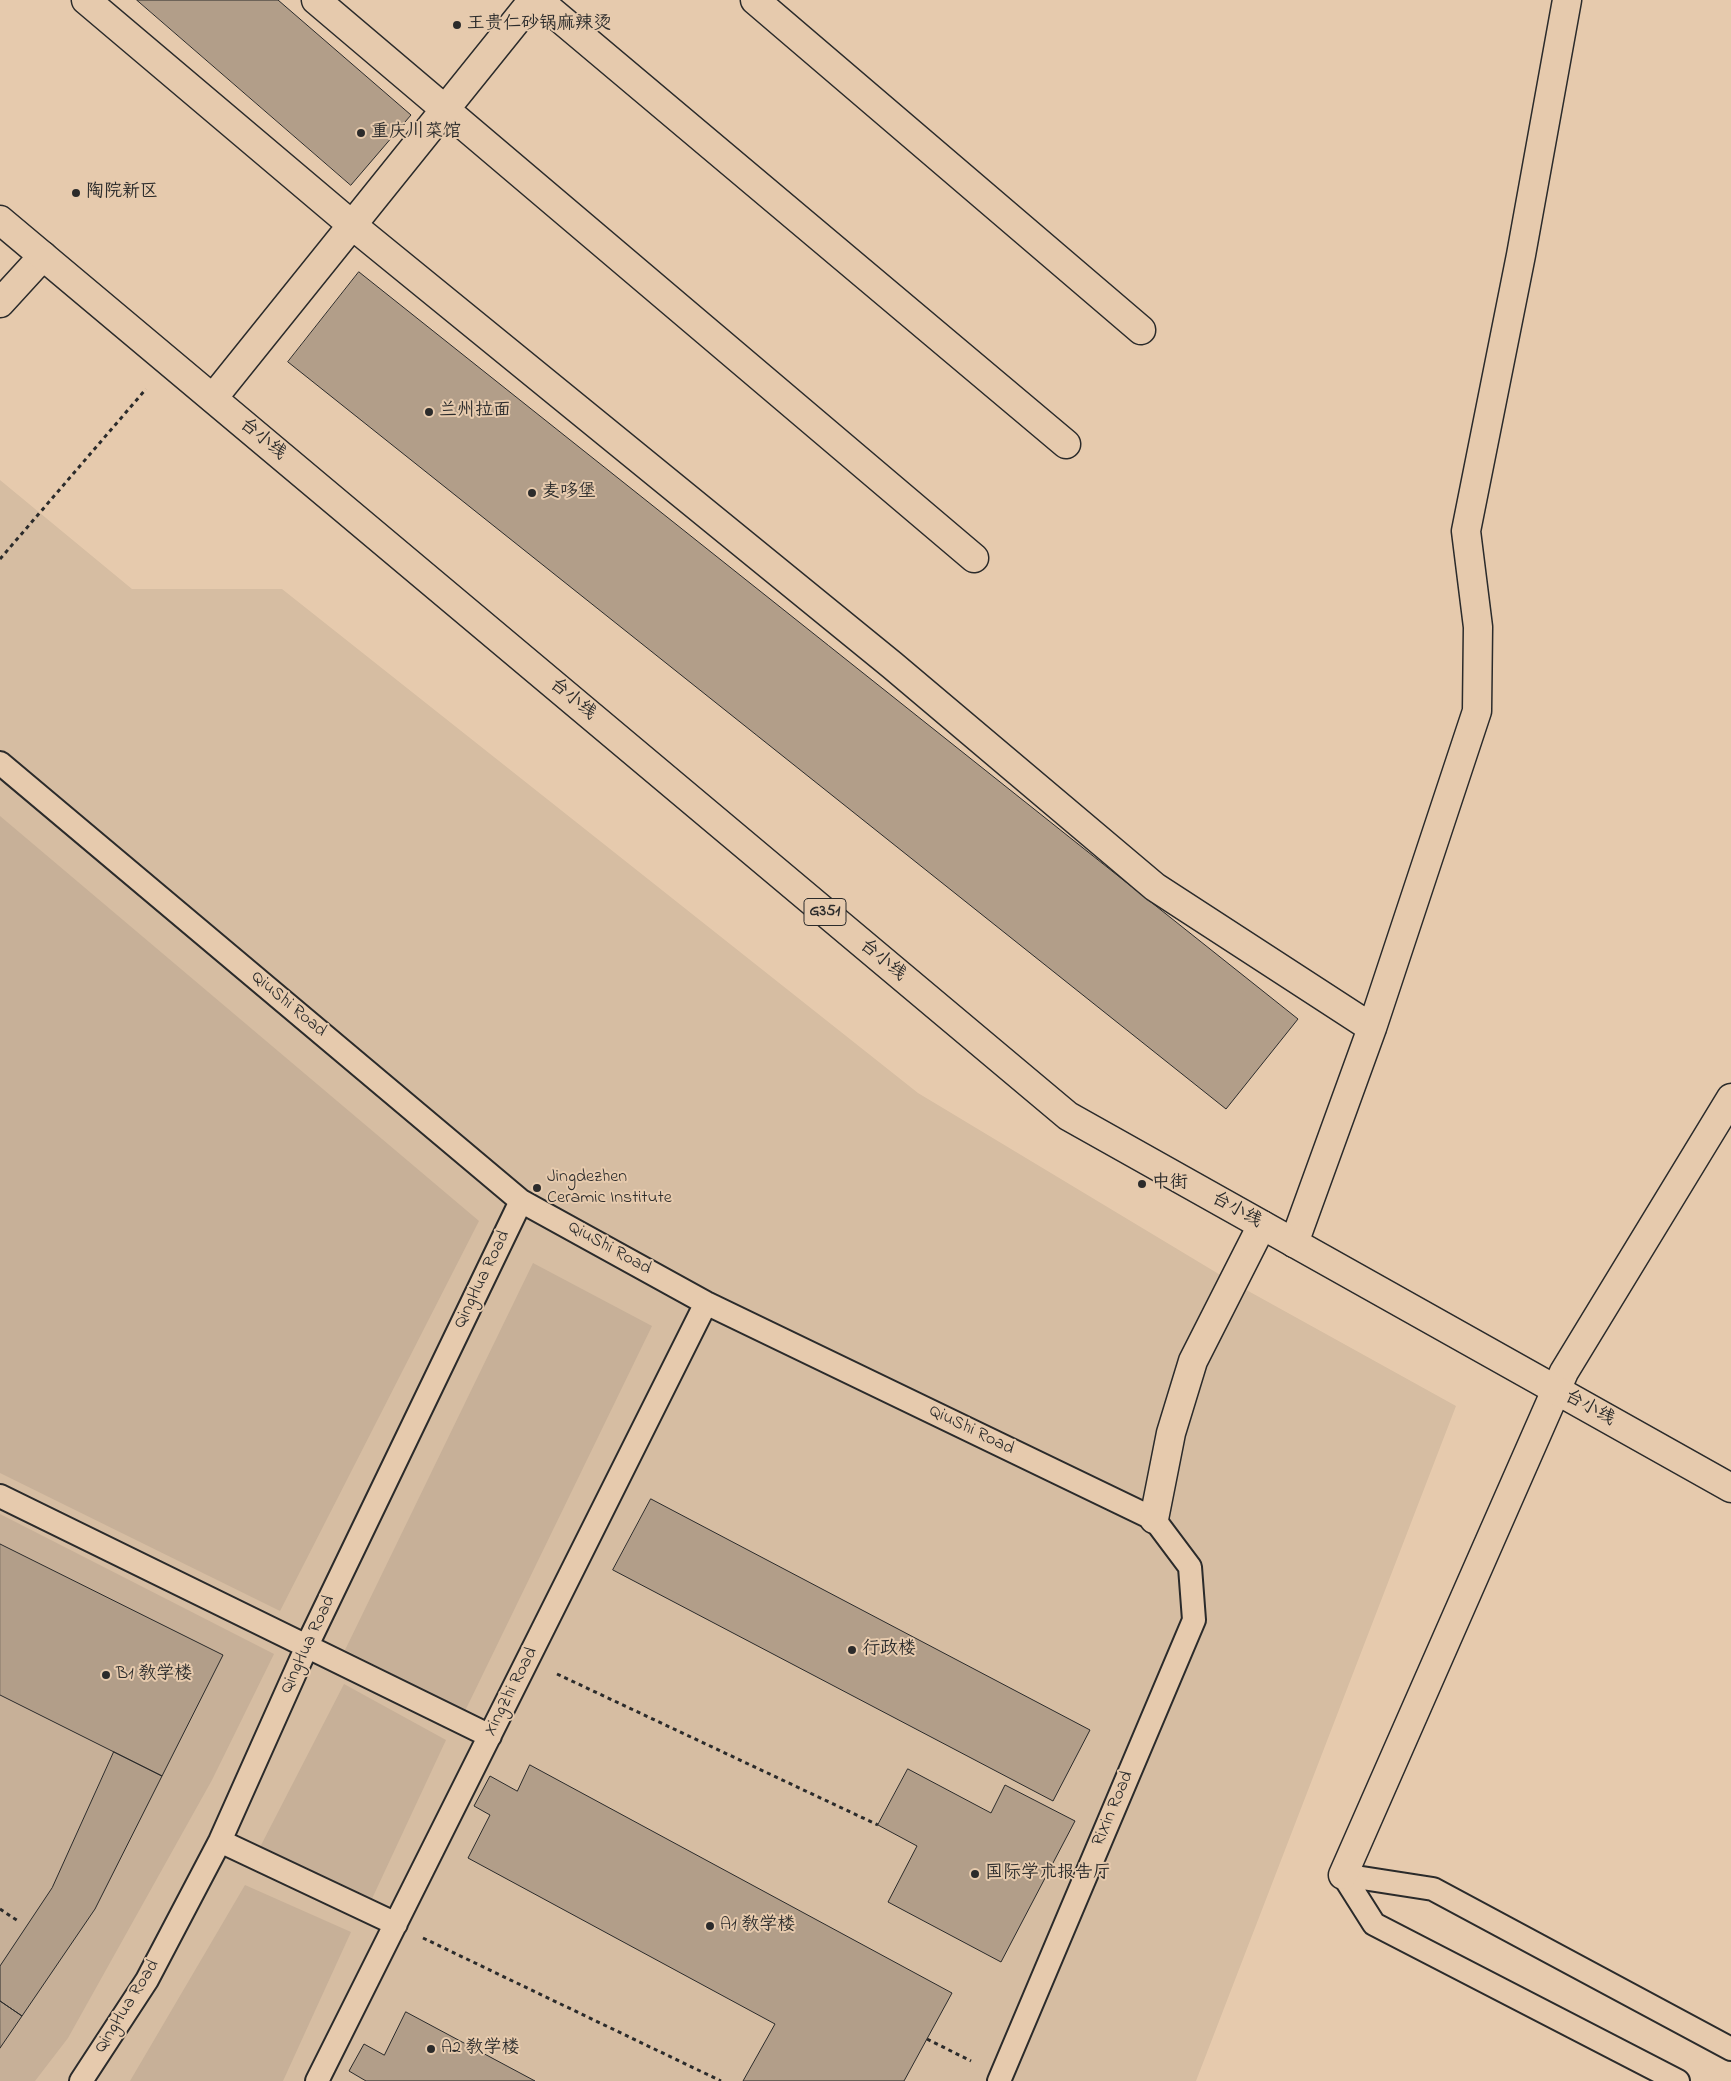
<!DOCTYPE html>
<html>
<head>
<meta charset="utf-8">
<style>
  body { margin:0 }
  canvas { display:block; background:#e6caad }
</style>
</head>
<body>
<canvas width="1731" height="2081"></canvas>
<script>
const c = document.querySelector('canvas').getContext('2d');
c.lineJoin = 'round';
function fillPath(path, color) { c.fillStyle = color; c.fill(path, 'evenodd'); }
function strokePath(path, color, width, dash) { c.strokeStyle = color; c.lineWidth = width; c.lineCap = dash ? 'butt' : 'round'; c.setLineDash(dash || []); c.stroke(path); }
function drawText(font, color, halo, rows, align = 'center') {
  c.font = font + ' "Indie Flower","LXGW WenKai TC",sans-serif'; c.lineWidth = 4; c.setLineDash([]); c.textBaseline = 'middle'; c.strokeStyle = halo; c.fillStyle = color; for (const [text, x, y, turn = 0] of rows) {
    c.save(); c.translate(x, y); c.rotate((+turn || 0) * Math.PI / 180); c.textAlign = isNaN(turn) ? turn : align; if (halo) c.strokeText(text, 0, 0); c.fillText(text, 0, 0); c.restore();
  }
}
fillPath(new Path2D(`
  M0,480L132,589H282L918,1093L1232,1282L1456,1406L1196,2081H0Z`), '#d6bda2');
fillPath(new Path2D(`
  M0,816L479,1221L280,1611L0,1473Z
  M533,1263L652,1326L465,1711L345,1650Z
  M0,1514L274,1654L212,1780L68,2038L35,2081H0Z
  M344,1684L446,1740L370,1903L258,1851Z
  M245,1885L351,1932L283,2081H130Z`), '#c7b098');
const building = new Path2D(`
  M137,0H278L411,115L351,185Z
  M359,272L1298,1019L1226,1109L288,362Z
  M651,1499L1090,1730L1053,1801L613,1570Z
  M0,1544L223,1655L162,1776L0,1695Z
  M114,1752L162,1776L95,1909L22,2016L0,2001V1966L52,1888Z
  M530,1765L952,1993L904,2081H743L775,2024L468,1858L490,1815L474,1806L490,1776L517,1791Z
  M908,1769L991,1813L1005,1785L1075,1821L1001,1962L888,1902L917,1846L878,1825Z
  M0,2001L22,2016L0,2048Z
  M406,2012L535,2081H366L349,2071L364,2044L384,2055Z`);
fillPath(building, '#b29e89');
strokePath(building, '#2b2b2b', 1);
const service = new Path2D(`
  M0,763L521,1201L706,1303L1154,1519L1190,1567L1194,1620L999,2081
  M0,1496L490,1736
  M220,1841L396,1924
  M1343,1875L1433,1889L1731,2049
  M1343,1875L1374,1924L1678,2081
  M81,2081L147,1980L220,1841L312,1635L521,1201
  M317,2081L706,1303`);
const minor = new Path2D(`
  M86,0L352,225L892,665L1155,887L1372,1028
  M316,0L974,558
  M538,0L1066,444
  M755,0L1141,330
  M0,303L43,256
  M213,398L533,0
  M1294,1243L1372,1028L1477,711L1478,627L1466,531L1521,255L1567,0
  M1154,1519L1171,1433L1193,1361L1262,1225
  M1343,1875L1564,1372L1731,1098`);
const trunk = new Path2D(`
  M0,220L1068,1116L1731,1488`);
strokePath(service, '#2b2b2b', 26);
strokePath(minor, '#2b2b2b', 31);
strokePath(trunk, '#2b2b2b', 31);
strokePath(new Path2D(`
  M0,559L146,389
  M557,1674L878,1825
  M0,1909L18,1921
  M423,1938L721,2081
  M927,2039L971,2061`), '#2b2b2b', 3, [4, 4]);
strokePath(service, '#e6caad', 22);
strokePath(minor, '#e6caad', 28);
strokePath(trunk, '#e6caad', 28);
for (const [x, y, r, color] of [
  [457,25,5,"#2b2b2b"],
  [361,133,5,"#2b2b2b"],
  [76,193,5,"#2b2b2b"],
  [429,412,5,"#2b2b2b"],
  [532,493,5,"#2b2b2b"],
  [1142,1184,5,"#2b2b2b"],
  [537,1188,5,"#2b2b2b"],
  [852,1650,5,"#2b2b2b"],
  [106,1675,5,"#2b2b2b"],
  [975,1874,5,"#2b2b2b"],
  [710,1926,5,"#2b2b2b"],
  [431,2049,5,"#2b2b2b"]
]) { const dot = new Path2D(); dot.arc(x, y, r, 0, 2 * Math.PI); c.fillStyle = color; c.fill(dot); strokePath(dot, '#e6caad', 2); }
for (const [x, y, w] of [
  [825,912,42]
]) { const box = new Path2D(); box.roundRect(x - w / 2, y - 13.5, w, 27, 4); c.fillStyle = '#e6caad'; c.fill(box); strokePath(box, '#2b2b2b', 1); }
drawText('bold 16px', '#2b2b2b', null, [
  ["G351",825,912]
]);
drawText('18px', '#2b2b2b', '#e6caad', [
  ["王贵仁砂锅麻辣烫",467,25],
  ["重庆川菜馆",371,133],
  ["陶院新区",86,193],
  ["兰州拉面",439,412],
  ["麦哆堡",542,493],
  ["Jingdezhen",547,1178],
  ["Ceramic Institute",547,1199],
  ["中街",1152,1184],
  ["行政楼",862,1650],
  ["B1 教学楼",116,1675],
  ["国际学术报告厅",985,1874],
  ["A1 教学楼",720,1926],
  ["A2 教学楼",441,2049]
], 'left');
drawText('18px', '#2b2b2b', '#e6caad', [
  ["台小线",262,440,40],
  ["台小线",572,700,40],
  ["台小线",882,961,40],
  ["QiuShi Road",288,1005,40],
  ["台小线",1236,1211,29],
  ["QiuShi Road",609,1249,29],
  ["QingHua Road",483,1280,-64],
  ["台小线",1589,1409,29],
  ["QiuShi Road",971,1431,26],
  ["QingHua Road",309,1645,-65],
  ["XingZhi Road",512,1692,-63],
  ["RiXin Road",1114,1809,-67],
  ["QingHua Road",128,2007,-58]
]);
</script>
</body>
</html>
